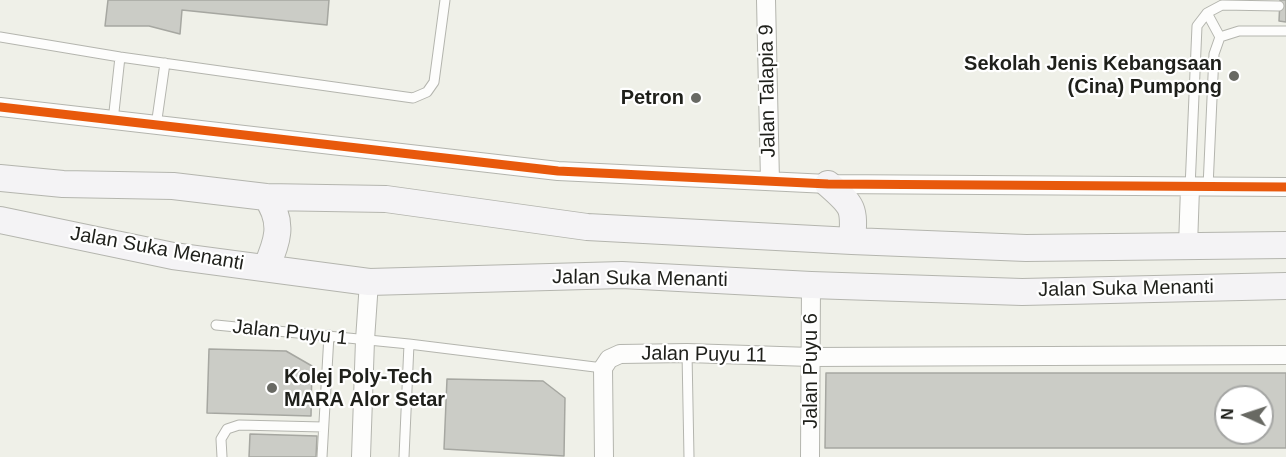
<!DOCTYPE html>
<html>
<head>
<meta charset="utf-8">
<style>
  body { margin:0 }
  #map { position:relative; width:1286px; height:457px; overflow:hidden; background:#eff0e8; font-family:Helvetica,sans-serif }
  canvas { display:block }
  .north { position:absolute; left:1214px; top:385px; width:60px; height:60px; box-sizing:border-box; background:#fff; border:2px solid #a5a6a4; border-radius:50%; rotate:273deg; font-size:16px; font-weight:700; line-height:24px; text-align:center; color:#1f201b }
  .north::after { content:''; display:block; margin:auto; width:21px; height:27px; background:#686963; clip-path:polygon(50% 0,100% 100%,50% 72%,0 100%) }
</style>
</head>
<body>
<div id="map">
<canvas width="1286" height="457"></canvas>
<div class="north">N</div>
</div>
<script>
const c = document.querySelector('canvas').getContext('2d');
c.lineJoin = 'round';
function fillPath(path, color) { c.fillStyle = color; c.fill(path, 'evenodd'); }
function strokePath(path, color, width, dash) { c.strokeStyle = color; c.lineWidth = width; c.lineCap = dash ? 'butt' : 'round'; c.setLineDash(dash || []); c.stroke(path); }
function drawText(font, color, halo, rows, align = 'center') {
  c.font = font + ' Helvetica,sans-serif'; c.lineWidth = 4.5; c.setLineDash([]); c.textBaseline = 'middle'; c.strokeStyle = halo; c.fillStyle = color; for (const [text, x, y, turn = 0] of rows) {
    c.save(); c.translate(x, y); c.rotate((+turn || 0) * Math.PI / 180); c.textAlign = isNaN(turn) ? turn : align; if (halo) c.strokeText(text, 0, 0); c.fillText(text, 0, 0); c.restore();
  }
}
const building = new Path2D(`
  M108,0H329L327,25L182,10L180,34L149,26H105Z
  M1280,0H1286V22L1279,21Z
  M209,349L286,351L312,366L311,416L207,413Z
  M826,373H1286V448H825ZM1226,397H1262V433H1226Z
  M447,379L543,381L565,398L564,456L444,449Z
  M250,434L317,436L316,457H249Z`);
fillPath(building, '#cbccc6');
strokePath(building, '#a6a7a1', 1.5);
const service = new Path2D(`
  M1207,13L1220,37
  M0,37L120,57L413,98L427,92L434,82L445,0
  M113,121L120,57
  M156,126L165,63
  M1208,187L1214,54L1220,37L1239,31H1286
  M1190,188L1197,26L1207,13L1222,5L1279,6
  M216,325L409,344L404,457
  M409,344L603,368
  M687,353L689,457
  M222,457L221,439L227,429L239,425L323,427
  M322,457L329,335`);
const minor = new Path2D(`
  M766,0L770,181
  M0,107L558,171L828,184L1286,187
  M1188,246L1190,188
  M361,457L365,340L369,282
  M604,457L603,368L609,359L620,354L687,353L811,357L1286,355
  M810,457L811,285`);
const secondary = new Path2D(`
  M0,178L63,184L173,186L266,197L386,199L587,227L852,241L1026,248L1286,245
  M828,184C853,206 855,207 852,241
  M266,197C285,222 277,243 266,268
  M0,220L173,256L369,282L622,275L811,285L1022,292L1286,286`);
strokePath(service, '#b4b5ae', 11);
strokePath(minor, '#b4b5ae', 20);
strokePath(secondary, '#b4b5ae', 28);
strokePath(service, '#fdfdfc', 9);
strokePath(minor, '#fdfdfc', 18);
strokePath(secondary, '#f4f3f5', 26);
strokePath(new Path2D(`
  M0,107L558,171L828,184L1286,187`), '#e8590c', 9);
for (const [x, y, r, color] of [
  [1234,76,6,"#686963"],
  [696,98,6,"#686963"],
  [272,388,6,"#686963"]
]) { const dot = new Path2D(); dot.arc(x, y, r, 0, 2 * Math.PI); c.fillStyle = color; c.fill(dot); strokePath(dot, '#fff', 2); }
drawText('bold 20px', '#1f201b', '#fff', [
  ["Sekolah Jenis Kebangsaan",1222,64],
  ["(Cina) Pumpong",1222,87],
  ["Petron",684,98],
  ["Kolej Poly-Tech",284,377,"left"],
  ["MARA Alor Setar",284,400,"left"]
], 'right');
drawText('20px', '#1f201b', '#fff', [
  ["Jalan Talapia 9",768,91,-91],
  ["Jalan Suka Menanti",157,249,10],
  ["Jalan Suka Menanti",640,279,1],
  ["Jalan Suka Menanti",1126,289,-1],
  ["Jalan Puyu 1",290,333,6],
  ["Jalan Puyu 11",704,355,1],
  ["Jalan Puyu 6",811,371,-90]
]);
</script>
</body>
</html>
